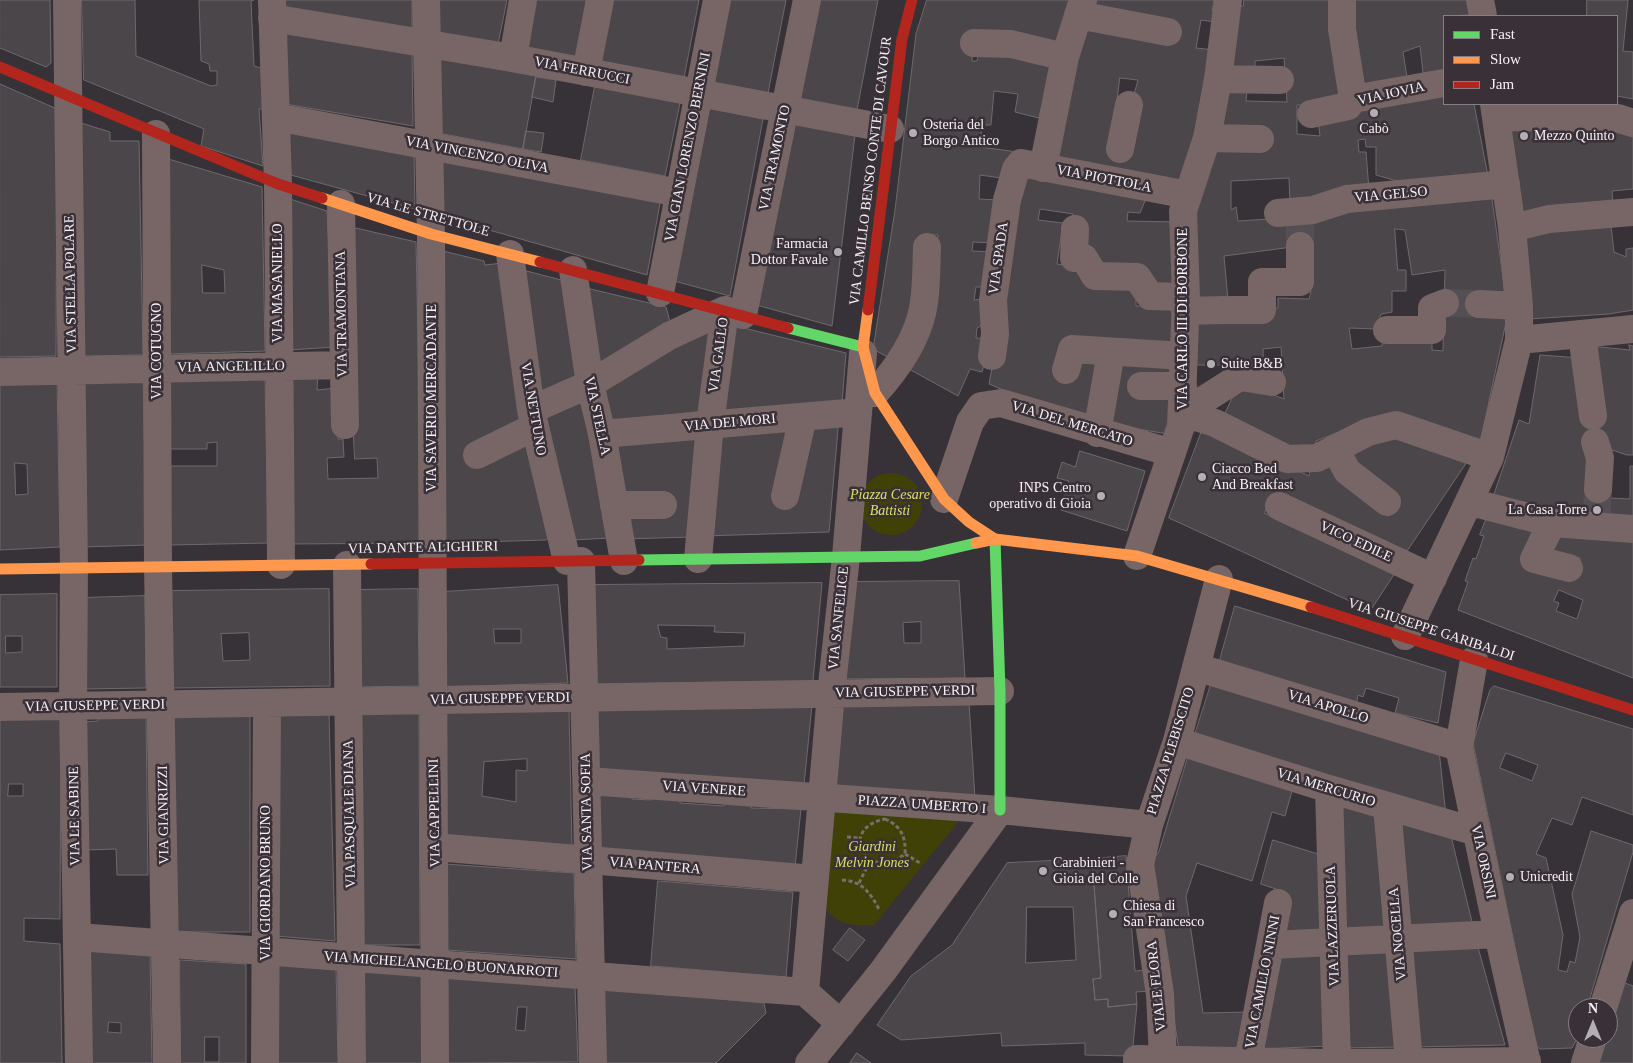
<!DOCTYPE html>
<html>
<head>
<meta charset="utf-8">
<style>
  body { margin:0 }
  #map { position:relative; width:1633px; height:1063px; overflow:hidden; background:#373237; font-family:Georgia,serif }
  canvas { display:block }
  .legend { position:absolute; left:1443px; top:15px; width:175px; height:90px; box-sizing:border-box; background:#393038; border:1px solid #857e84; margin:0; padding:6px 9px; list-style:none; font-size:15px; color:#f7f2f7 }
  .legend li { display:flex; align-items:center; gap:10px; height:25px }
  .legend b { width:25px; border:1px solid #857e84 }
  .north { position:absolute; left:1568px; top:998px; width:50px; height:50px; box-sizing:border-box; background:#393038; border:1px solid #857e84; border-radius:50%; rotate:0deg; font-size:14px; font-weight:700; line-height:20px; text-align:center; color:#f7f2f7 }
  .north::after { content:''; display:block; margin:auto; width:18px; height:22px; background:#b4afb4; clip-path:polygon(50% 0,100% 100%,50% 72%,0 100%) }
</style>
</head>
<body>
<div id="map">
<canvas width="1633" height="1063"></canvas>
<ul class="legend">
<li><b style="height:6px;background:#63d668"></b>Fast</li>
<li><b style="height:6px;background:#ff974d"></b>Slow</li>
<li><b style="height:6px;background:#b3261e"></b>Jam</li>
</ul>
<div class="north">N</div>
</div>
<script>
const c = document.querySelector('canvas').getContext('2d');
c.lineJoin = 'round';
function fillPath(path, color) { c.fillStyle = color; c.fill(path, 'evenodd'); }
function strokePath(path, color, width, dash) { c.strokeStyle = color; c.lineWidth = width; c.lineCap = dash ? 'butt' : 'round'; c.setLineDash(dash || []); c.stroke(path); }
function drawText(font, color, halo, rows, align = 'center') {
  c.font = font + ' Georgia,serif'; c.lineWidth = 5; c.setLineDash([]); c.textBaseline = 'middle'; c.strokeStyle = halo; c.fillStyle = color; for (const [text, x, y, turn = 0] of rows) {
    c.save(); c.translate(x, y); c.rotate((+turn || 0) * Math.PI / 180); c.textAlign = isNaN(turn) ? turn : align; if (halo) c.strokeText(text, 0, 0); c.fillText(text, 0, 0); c.restore();
  }
}
fillPath(new Path2D(`
  M860 504a31 31 0 1 1 62 0a31 31 0 1 1-62 0Z
  M829,805L963,816L874,925C859,926 838,926 828,911C817,895 827,827 829,805Z`), '#404107');
const building = new Path2D(`
  M0,0H50L51,63L46,67L0,48Z
  M82,0H135L136,56L211,86L217,85V71H210L209,64L201,61L199,0H254L251,1L254,66L261,68L263,109H259L263,166L201,146L204,129L84,80Z
  M282,0H412V28L283,7Z
  M436,0H507L498,44L436,33Z
  M529,0H588L576,59L521,49Z
  M612,0H699L684,78L600,63Z
  M723,0H786L768,93L708,83Z
  M812,0H878L857,110L793,99Z
  M927,0H1071L1054,53L973,44L972,61H977L980,45L1054,60L1039,118L1015,112L1018,94L994,91L991,125H982L980,147L1018,152L1008,179L980,175L979,199L999,200L994,243L973,242L972,251L994,252L983,287H976L974,300L984,299L981,326L977,328L976,338L992,339L982,372L970,369L958,396L907,368L924,340L938,235H922L914,306L891,359L873,349L895,210L916,34Z
  M1097,0H1214L1212,11H1216L1215,22L1201,20L1196,48L1215,50L1209,92L1179,190L1050,165L1059,109ZM1120,78L1138,80L1133,98L1141,99L1129,151L1115,120Z
  M1244,0H1337L1344,103L1297,105V134L1320,136L1318,120L1444,91V104H1474L1489,181L1404,183L1376,175V147H1366L1365,139L1358,140L1359,152H1366L1369,190L1290,205L1289,178L1231,181V210L1236,207L1238,221L1300,217L1491,192L1508,313L1480,443L1367,421L1316,441L1317,449L1288,453L1223,417L1240,382L1284,399L1281,347L1263,349L1264,375L1230,372V365H1192L1193,315L1278,308V298L1309,299L1311,291H1303L1300,246L1224,256L1228,300L1195,304L1188,210L1223,128L1226,89H1247L1246,101L1287,102L1284,58L1255,61V67H1225L1231,5L1243,6ZM1395,229L1405,230L1412,275L1445,270L1443,351L1432,350V338L1383,336L1382,346L1352,349L1349,328L1376,329L1381,314L1392,312V291H1406V270H1398Z
  M1346,0H1468L1470,15L1444,16V72L1423,73L1420,46L1403,52L1408,83L1358,90Z
  M1587,0H1628L1623,51L1633,52V99L1617,96V16H1587Z
  M283,33L412,53L413,126L285,104Z
  M436,58L536,76L523,149L438,133Z
  M536,77L556,80L553,102L532,97Z
  M0,84L57,109L56,356L0,357Z
  M595,86L680,103L665,176L581,160Z
  M704,107L763,119L730,296L670,280Z
  M78,122L110,132V141H139L143,355L81,356Z
  M788,122L855,135L832,326L753,304Z
  M286,127L414,151L415,209L287,174Z
  M1509,127L1601,128L1633,137V189L1612,191L1613,203L1521,220Z
  M526,131L544,133L541,152L523,149Z
  M439,156L661,198L647,275L440,216Z
  M165,158L262,187L265,351L167,354ZM202,265L224,270L225,293H203Z
  M1019,170L1147,196L1140,213L1128,212L1127,221L1179,222L1178,291L1150,287L1096,267L1086,243L1071,225L1073,214L1040,209L1038,220L1063,223L1057,264L1073,266L1136,282V306H1176L1173,353L1063,340L1104,356L1097,423L1020,397L989,384L1007,287Z
  M287,198L327,211L334,347L290,350Z
  M1610,217L1614,252L1626,257V249L1633,248V310L1609,314L1528,319L1523,228Z
  M343,225L416,242L422,543L291,544L290,374L318,373L317,390L336,388L338,439H343L344,457L327,458L328,479L378,478L377,458L355,459Z
  M439,250L484,261L485,265L503,263L526,425L550,536L546,540L446,543Z
  M519,269L565,281L583,380L538,399Z
  M582,287L666,307L672,329L596,373Z
  M712,324L704,411L602,423L596,385Z
  M727,324L846,353L842,403L717,411Z
  M1629,345L1633,346V455H1627L1603,447L1610,498L1630,499V466H1633V526L1491,503L1519,420L1529,424L1540,355L1581,358L1590,346L1630,350Z
  M1112,357L1173,365L1166,382L1171,391L1168,434L1101,423Z
  M265,374L268,543L170,545V466H217V442L207,443V449H169L168,376Z
  M143,378L147,545L83,547L82,379Z
  M57,380L60,547L0,550V381ZM15,463L27,464L28,494L16,495Z
  M583,398L610,538L573,540L538,416Z
  M839,418L829,532L704,536L715,427Z
  M1203,428L1309,476L1310,470L1334,456L1406,433L1469,459L1407,551L1274,495L1264,513L1392,568L1395,573L1372,608L1367,609L1169,518Z
  M702,431L692,537L624,539L618,491V438Z
  M1080,451L1145,471L1127,531L1061,510L1069,481L1057,478L1062,462L1075,467Z
  M1489,512L1535,524L1521,558L1578,574L1580,558L1546,555L1549,533L1633,537V678L1458,610L1468,582L1465,581L1473,558L1476,559L1484,536L1480,535ZM1559,590L1583,600L1577,619L1556,611L1559,603L1554,601Z
  M959,581L965,678L840,679L847,582ZM921,622V643H904L903,623Z
  M822,583L813,681L593,684L590,585ZM658,625L715,626L714,632L745,633L744,646L667,649V638L661,637Z
  M558,585L568,683L443,687V592ZM494,629H521V643H495Z
  M329,589L330,686L172,688L171,591ZM249,633L250,660L223,661L221,634Z
  M418,589L419,686L356,687L355,590Z
  M57,594V687H0V595ZM6,636H22V652L6,653Z
  M145,596L146,688L83,689L81,598Z
  M1235,606L1446,672L1438,723L1395,713L1399,698L1366,688L1363,697L1358,695L1356,706L1220,660Z
  M1213,678L1439,750L1446,816L1194,738Z
  M1494,686L1633,729V815L1582,797L1572,825L1552,818L1536,854L1546,858L1563,935L1558,970L1567,972L1570,961L1575,963L1580,937L1572,894L1591,831L1633,845V852L1587,1008H1578V1037L1572,1048L1540,1049L1535,1045L1473,743L1490,690ZM1506,753L1538,765L1532,781L1500,768Z
  M969,702L975,799L830,789L837,705Z
  M812,705L804,785L595,770L594,706Z
  M569,708L572,848L445,837L444,711ZM527,759V771L516,770V802L482,796L484,762Z
  M61,712L60,919L24,918V941L60,944L62,1063H0V713ZM9,784H23V796H8Z
  M357,712H419L420,945H359Z
  M329,713L335,941L275,936L280,715Z
  M146,714L148,875H117L116,849L85,850L84,722L98,721V715Z
  M173,715H250V932H173Z
  M1190,751L1294,784L1285,816L1272,812L1252,881L1197,863L1186,896L1203,1013L1249,1012L1242,1049L1179,1050L1149,867L1159,851Z
  M596,790L632,795V799L651,800L652,796L680,798V803L724,806L725,802L752,803L751,808L801,809L795,867L598,852Z
  M1334,795L1380,810L1390,931L1340,934Z
  M1395,815L1450,832L1473,926L1404,930Z
  M1273,840L1321,855L1326,936L1278,937L1285,892L1261,884Z
  M1126,856L1135,971L1149,970L1151,991L1136,992L1137,1004L1108,1007V999L1095,1000L1093,979L1101,978L1092,859Z
  M1092,859L1101,978L1093,979L1095,1000L1108,999V1007L1137,1004L1132,1056L1085,1055V1043L1002,1046L1001,1033L901,1040L877,1025L911,976L952,945L1007,863ZM1027,907H1073L1076,960L1026,963Z
  M445,864L574,873L576,959L446,950Z
  M658,881L793,892L786,977L651,966Z
  M850,928L865,940L848,961L833,950Z
  M1476,940L1505,1045L1414,1047L1405,945Z
  M1390,943L1400,1047L1344,1048L1339,949Z
  M88,947L150,951L152,1063H89ZM109,1022L121,1023V1033L108,1032Z
  M1325,948L1331,1046L1257,1049L1275,952Z
  M180,960L246,964V1063H181ZM205,1037H219V1062H205Z
  M276,963L336,967L338,1063H275Z
  M358,970H422V1063H358Z
  M446,976L575,986L578,1062L446,1063ZM518,1007H527L525,1031L516,1030Z
  M1620,981L1633,986V1063H1595L1602,1038H1608V1020Z
  M602,988L764,1003L766,1013L716,1063H606Z
  M857,1053L871,1063H850Z`);
fillPath(building, '#4b464a');
strokePath(building, '#6d696d', 1);
strokePath(new Path2D(`
  M1300,217V246
  M1445,303L1479,304
  M1598,489L1596,523L1598,527`), '#544f54', 28, [28, 14]);
strokePath(new Path2D(`
  M885,819C901,826 906,837 905,854C864,884 838,828 885,819Z
  M847,837L859,838
  M905,854L920,863
  M842,880C863,881 871,894 880,911
  M859,883L870,861`), '#7a6e6d', 3, [4, 2.5]);
strokePath(new Path2D(`
  M67,0L74,568L73,706L79,1063
  M426,0L431,234L435,1063
  M1342,0V29L1353,99
  M1480,0L1483,16
  M272,1L278,184L281,565
  M1078,15L1168,32
  M272,18L513,58L890,129
  M974,43L1011,44L1065,57
  M513,58L523,0
  M586,72L600,0
  M1218,79L1280,80
  M1311,114L1348,106L1353,99L1444,83
  M276,117L679,193
  M1496,117L1618,118L1633,123
  M156,134L158,567L167,1063
  M1207,138L1260,139
  M1120,149L1129,105
  M1043,168L1065,57L1083,0
  M341,204L345,425
  M1278,213L1313,210L1347,199L1506,184
  M1512,228L1549,219L1633,212
  M1075,229L1074,258H1084L1095,276L1137,277L1150,296L1186,297
  M510,254L531,410L567,561
  M573,270L590,384L602,434L624,561
  M660,293L717,0
  M1479,304L1519,306
  M1230,310H1262V282H1300V246
  M1185,311L1225,310
  M743,315L807,0
  M1387,330H1432V308L1445,303
  M1582,335L1593,416
  M1519,340L1633,329
  M992,356L995,334L993,300L1007,200L1016,169L1021,163L1188,195
  M1066,370L1072,349L1184,356
  M0,372L343,365
  M1247,378L1272,382
  M1141,386H1183
  M875,393C895,371 915,343 922,313C927,293 926,269 927,247
  M531,410L590,384L669,336L725,310
  M1183,413L1215,423L1287,459L1317,458L1368,432L1396,425L1490,457
  M1183,413L1238,378
  M1097,433L1111,352
  M602,434L858,412
  M1595,442L1600,458L1598,489
  M1336,450L1347,471L1387,502
  M477,455L534,427
  M785,496L803,417
  M944,499L970,422L981,406L1001,403L1172,453
  M1470,502L1552,523L1633,529
  M614,505H663
  M1279,506L1433,578
  M1552,523L1534,559L1569,568
  M1137,556L1181,426L1186,297L1183,211L1207,138L1218,79L1228,0
  M698,559L710,424L725,310
  M581,561L593,1063
  M347,565L352,1063
  M1405,636L1490,457L1519,340V306L1512,228L1494,104
  M1474,660L1459,747L1498,934L1527,1063
  M1196,667L1459,747
  M0,707L1000,691
  M1177,741L1329,789L1477,832
  M587,781L1000,810L1149,825
  M1329,789L1337,1063
  M1387,806L1409,1062
  M435,847L814,879
  M78,937L805,992
  M1271,945L1498,934
  M805,992L831,694L846,557L863,353
  M805,992L841,1024
  M1603,1008L1633,913
  M1163,1059L1160,994L1140,864L1149,825L1177,741L1219,579
  M1248,1061L1278,903
  M265,1063L267,703
  M809,1063L883,971L1000,810
  M1137,1063V1059L1327,1063
  M1351,1063L1527,1061
  M1585,1063L1593,1038`), '#776665', 28);
strokePath(new Path2D(`
  M788,328L863,347
  M995,539L1000,691V810
  M639,560L920,556L976,543`), '#63d668', 11);
strokePath(new Path2D(`
  M322,198L431,234L540,262
  M868,310L863,347L875,393L944,499L969,522L995,539
  M976,543L995,539L1137,556L1311,607
  M0,569L371,564`), '#ff974d', 11);
strokePath(new Path2D(`
  M0,67L278,184L322,198
  M540,262L788,328
  M868,310L902,39L912,0
  M371,564L639,560
  M1311,607L1633,710`), '#b3261e', 11);
for (const [x, y, r, color] of [
  [1374,113,5,"#b4afb4"],
  [913,133,5,"#b4afb4"],
  [1524,136,5,"#b4afb4"],
  [838,252,5,"#b4afb4"],
  [1211,364,5,"#b4afb4"],
  [1202,477,5,"#b4afb4"],
  [1101,496,5,"#b4afb4"],
  [1597,510,5,"#b4afb4"],
  [1043,871,5,"#b4afb4"],
  [1510,877,5,"#b4afb4"],
  [1113,914,5,"#b4afb4"]
]) { const dot = new Path2D(); dot.arc(x, y, r, 0, 2 * Math.PI); c.fillStyle = color; c.fill(dot); strokePath(dot, '#393038', 2); }
drawText('14px', '#f7f2f7', '#393038', [
  ["VIA FERRUCCI",582,71,11],
  ["VIA IOVIA",1391,94,-12],
  ["VIA GIAN LORENZO BERNINI",688,147,-79],
  ["VIA VINCENZO OLIVA",477,155,11],
  ["VIA TRAMONTO",775,158,-78],
  ["VIA CAMILLO BENSO CONTE DI CAVOUR",871,171,-83],
  ["VIA PIOTTOLA",1104,179,11],
  ["VIA GELSO",1391,195,-5],
  ["VIA LE STRETTOLE",428,215,16],
  ["VIA SPADA",999,258,-82],
  ["VIA MASANIELLO",278,283,-90],
  ["VIA STELLA POLARE",71,284,-91],
  ["VIA TRAMONTANA",342,314,-91],
  ["VIA CARLO III DI BORBONE",1183,319,-90],
  ["VIA COTUGNO",157,351,-90],
  ["VIA GALLO",719,355,-82],
  ["VIA ANGELILLO",231,367,-1],
  ["VIA SAVERIO MERCADANTE",432,398,-90],
  ["VIA NETTUNO",533,409,80],
  ["VIA STELLA",597,416,78],
  ["VIA DEI MORI",730,423,-5],
  ["VIA DEL MERCATO",1072,424,17],
  ["VICO EDILE",1356,542,25],
  ["VIA DANTE ALIGHIERI",423,548,-1],
  ["VIA SANFELICE",839,618,-84],
  ["VIA GIUSEPPE GARIBALDI",1431,630,18],
  ["VIA GIUSEPPE VERDI",905,692,-1],
  ["VIA GIUSEPPE VERDI",500,699,-1],
  ["VIA GIUSEPPE VERDI",95,706,-1],
  ["VIA APOLLO",1328,707,17],
  ["PIAZZA PLEBISCITO",1171,751,-73],
  ["VIA MERCURIO",1326,788,17],
  ["VIA VENERE",704,789,4],
  ["PIAZZA UMBERTO I",922,805,4],
  ["VIA SANTA SOFIA",587,812,-91],
  ["VIA CAPPELLINI",435,813,-91],
  ["VIA PASQUALE DIANA",350,814,-91],
  ["VIA GIANRIZZI",164,815,-91],
  ["VIA LE SABINE",75,816,-91],
  ["VIA ORSINI",1483,862,78],
  ["VIA PANTERA",655,866,5],
  ["VIA GIORDANO BRUNO",266,883,-90],
  ["VIA LAZZERUOLA",1333,926,-92],
  ["VIA NOCELLA",1398,934,-95],
  ["VIA MICHELANGELO BUONARROTI",441,965,4],
  ["VIA CAMILLO NINNI",1263,982,-79],
  ["VIALE FLORA",1157,986,-96]
]);
drawText('14px', '#f7f2f7', '#393038', [
  ["Osteria del",923,125],
  ["Borgo Antico",923,141],
  ["Cabò",1374,129,"center"],
  ["Mezzo Quinto",1534,136],
  ["Farmacia",828,244,"right"],
  ["Dottor Favale",828,260,"right"],
  ["Suite B&B",1221,364],
  ["Ciacco Bed",1212,469],
  ["And Breakfast",1212,485],
  ["INPS Centro",1091,488,"right"],
  ["operativo di Gioia",1091,504,"right"],
  ["La Casa Torre",1587,510,"right"],
  ["Carabinieri -",1053,863],
  ["Gioia del Colle",1053,879],
  ["Unicredit",1520,877],
  ["Chiesa di",1123,906],
  ["San Francesco",1123,922]
], 'left');
drawText('italic 14px', '#dae061', '#393038', [
  ["Piazza Cesare",890,495],
  ["Battisti",890,511],
  ["Giardini",872,847],
  ["Melvin Jones",872,863]
]);
</script>
</body>
</html>
